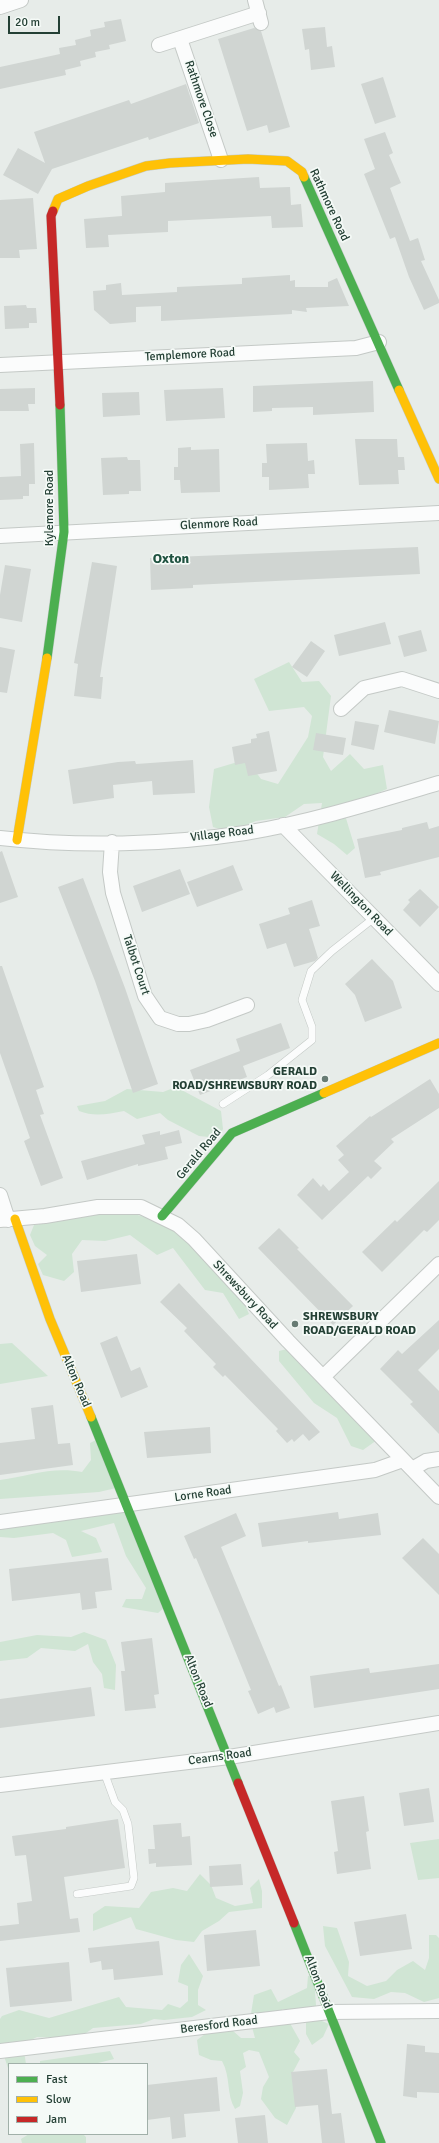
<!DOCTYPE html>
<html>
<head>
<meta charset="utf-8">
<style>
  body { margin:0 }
  #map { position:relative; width:439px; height:2143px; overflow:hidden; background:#e7ece9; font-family:Signika,sans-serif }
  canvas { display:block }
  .legend { position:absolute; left:8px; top:2063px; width:140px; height:72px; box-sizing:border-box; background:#f5faf7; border:1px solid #a1b0a9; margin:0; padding:5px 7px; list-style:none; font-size:12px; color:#244035 }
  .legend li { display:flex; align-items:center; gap:8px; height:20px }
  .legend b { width:20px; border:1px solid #a1b0a9 }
  .scale { position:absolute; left:8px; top:16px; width:52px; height:18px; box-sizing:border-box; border:2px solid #244035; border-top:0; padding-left:5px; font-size:12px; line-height:14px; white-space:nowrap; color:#244035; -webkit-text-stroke:3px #f5faf7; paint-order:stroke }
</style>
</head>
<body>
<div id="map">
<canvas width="439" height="2143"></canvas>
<ul class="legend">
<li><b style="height:5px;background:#4caf50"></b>Fast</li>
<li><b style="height:5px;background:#ffc107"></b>Slow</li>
<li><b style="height:5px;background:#c62828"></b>Jam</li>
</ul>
<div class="scale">20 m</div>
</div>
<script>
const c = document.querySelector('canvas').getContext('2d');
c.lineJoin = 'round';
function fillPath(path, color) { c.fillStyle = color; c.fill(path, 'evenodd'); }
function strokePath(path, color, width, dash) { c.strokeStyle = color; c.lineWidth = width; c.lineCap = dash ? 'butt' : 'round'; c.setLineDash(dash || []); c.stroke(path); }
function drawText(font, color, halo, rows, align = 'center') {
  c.font = font + ' Signika,sans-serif'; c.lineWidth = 3.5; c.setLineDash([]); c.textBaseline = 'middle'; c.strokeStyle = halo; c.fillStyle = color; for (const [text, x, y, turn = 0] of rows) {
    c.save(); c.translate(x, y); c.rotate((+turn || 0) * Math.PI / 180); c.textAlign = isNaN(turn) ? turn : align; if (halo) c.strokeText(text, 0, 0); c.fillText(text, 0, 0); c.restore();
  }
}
fillPath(new Path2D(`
  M289,662L302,682L319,681L331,696L323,757L331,771L350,754L364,769L383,765L387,789L366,798L345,815L355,848L347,855L334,844L317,834L322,803L304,804L285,817L256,821L229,832L213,827L209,807L214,769L241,761L250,764L261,779L278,784L308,737L312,716L304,707L269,711L254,679Z
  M176,1087L221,1111L223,1129L218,1138L199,1136L168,1120L160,1113L137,1119L124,1111C108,1114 94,1117 79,1111L77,1106L105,1101L127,1089L163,1092Z
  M119,1210L167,1223L232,1275L249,1314L239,1319L223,1293L205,1290L173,1248L157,1255L130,1235L105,1241L82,1240L72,1254L74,1272L64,1281L43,1275L38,1264L47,1255L35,1246L30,1235L34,1225Z
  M12,1343L48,1376L0,1384V1344Z
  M291,1348L377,1440L363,1450L351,1446L337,1418L314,1403L279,1361V1351Z
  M96,1440L116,1488L99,1492L0,1499V1480C28,1476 53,1466 82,1472L91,1460L90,1443Z
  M123,1510L165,1607L158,1613L122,1607L126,1599H142L146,1588L126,1556L114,1523L81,1531L96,1538L102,1552L72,1557L66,1540L53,1533L14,1538L0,1537V1527Z
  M84,1632L106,1640L116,1665L115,1690L104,1688L102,1674L93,1662L88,1644L75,1651L41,1648L27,1658L0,1661V1642L37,1635L71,1637Z
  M439,1839V1878L418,1880L410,1843Z
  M200,1874L211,1885L216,1898L235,1906L253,1903L250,1888L259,1879L262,1891V1908L229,1912L219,1921L202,1931L194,1942L176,1940L136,1929L131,1917L93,1931V1914L105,1906L139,1908L151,1892L173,1888L187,1891Z
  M323,1926L337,1928L349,1962L348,1976L367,1986L386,1981L397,1970L413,1961L425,1970L429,1958V1935H436L439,1938V1998L424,2002L405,1993L391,1992L374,1999L352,1997L325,1946Z
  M189,1954L203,1976L198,1990V2005L206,2010L192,2017L164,2020L154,2019L141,2024L93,2028L82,2036L60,2038L37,2037L23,2044L26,2064H9V2071L0,2044V2019L2,2016L19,2010L49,2018L119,1997L126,2007L162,2010L168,2004L180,2008L188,2001V1986L178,1982L181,1965Z
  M308,1976L314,1977L317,2019L329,2024L323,2037L312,2045L306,2034V2021L296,2011L282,2009L300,2041L294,2052L300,2059L293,2072L296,2108L287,2125L275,2118L261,2099L263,2087L269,2077L259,2052L249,2050L243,2053L246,2067L240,2071L243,2093L240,2106L235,2109C226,2094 231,2077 222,2061L211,2060L199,2055L197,2040L209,2031L232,2030L241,2038H255L250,2020L254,1995L271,1989L278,2002L307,1988Z
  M110,2051L114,2059L94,2064H40V2061Z
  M29,2134H83L86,2137V2143H22L21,2139Z`), '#d0e5d4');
fillPath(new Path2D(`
  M121,19L126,41L109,45L110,49L95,52L96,57L80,61L81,66L65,70L66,75L0,89V67L60,54L59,48L76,45L75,40L91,36L90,30L105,27L104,22Z
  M325,27L327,47L332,46L335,67L311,70L309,49L305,50L302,29Z
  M254,28L261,31L290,127L269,133L267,125L247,131L218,39Z
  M383,77L396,117L375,124L361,84Z
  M186,84L199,123L149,140L148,137L52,169L38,194L3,175L18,148L45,163L34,132L129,100L131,104Z
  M385,132L393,153L389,155L401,183L390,188L410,241L418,238L425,260L421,261L439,300V303L424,310L409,277L395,237L390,239L364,174L375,169L364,139Z
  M259,177L260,188L290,187L291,205L301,204L303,227L272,228L271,216L168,221V232L108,235L109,247L86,248L84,219L122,216L121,196L165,192V183Z
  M33,198L37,249L19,250L20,258H0V200Z
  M290,275V281L295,280V287H328V282L337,278L349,306L306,308L307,312L292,310V314L161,321V306L136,307V322L110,324L94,310L93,291L106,290V285L121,283L122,295L177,292V287L242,284V278Z
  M26,305L27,308H36L37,323H29V328L5,329L4,306Z
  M373,381L374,412L313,415V407L272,408V411L253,412V386Z
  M35,388V404H28L29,411H0V389Z
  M223,388L225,418L166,421L164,390Z
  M139,392L140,415L103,417L102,393Z
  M355,439H397L398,457H404L405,470H398L399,484L359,485Z
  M34,443L35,484H29V496H23V499L0,500V477L21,476L20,444Z
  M307,443L308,461L314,460L315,474H308L309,488L269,490V477H262V463H267L266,444Z
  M191,447V450L219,449L220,492L181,493L180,480H174V467H178V448Z
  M127,457L128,460H140L141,491H129V494L103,495L101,458Z
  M418,547L420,574L193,585V588L151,590L150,558Z
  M92,562L117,566L100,677H103L101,699L74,696L78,664L74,663Z
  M5,565L31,569L22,622L0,618V595Z
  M385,622L391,644L339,656L334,635Z
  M421,630L427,651L404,657L398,636Z
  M311,641L325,651L307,677L292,667Z
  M0,647L15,650L7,693L0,692Z
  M389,710L439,721L435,744L384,732Z
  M355,721L379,725L374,750L351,745Z
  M269,731L277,771L248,776L245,763L235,765L232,747L251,743V739L257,738L256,734Z
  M316,733L346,738L343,755L313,750Z
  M193,760L195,793L153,795L152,781L113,785L114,798L73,804L68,770L118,762L135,761L136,764Z
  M427,822L429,829L439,826V857L380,872L381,875L365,878L357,839L402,830V828Z
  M2,851L18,897L0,903V852Z
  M233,865L243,890L197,907L187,882Z
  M180,869L190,894L142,912L133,886Z
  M83,878L125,988L158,1084L133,1093L95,981L58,887Z
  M420,889L439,907L420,927L403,910L410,902L408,900Z
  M312,900L320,926L309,929L318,958L315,961L294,967L286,943L267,949L259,924L290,914L288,908Z
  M372,959L393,981L402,1008L365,1022L355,995L345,984Z
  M0,966H2L44,1087L36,1090L44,1114L40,1115L63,1178L41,1186L24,1141L30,1138L0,1053Z
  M281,1023L290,1048L243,1066L247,1077L200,1095L190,1070L240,1051L236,1039Z
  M430,1079L439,1094V1108L391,1139L394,1142L374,1161L382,1168L371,1179L368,1176L322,1220L297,1195L313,1178L321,1187L323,1184L329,1191L349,1172L338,1160L344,1155L336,1146L370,1116L371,1117Z
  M179,1130L182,1143L165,1147L168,1159L138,1166V1164L87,1180L81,1161L145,1144L142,1135L160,1131V1135Z
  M439,1181V1220L427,1232L424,1230L382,1272L362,1252L395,1220L397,1222Z
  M279,1228L299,1248L297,1249L353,1306L333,1325L258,1248Z
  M137,1254L141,1284L81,1292L77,1261Z
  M179,1283L320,1432L309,1441L303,1434L294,1442L292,1439L287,1443L276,1431L278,1429L225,1375L223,1377L213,1367L216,1364L184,1331L187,1328L160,1302Z
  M439,1320V1349L418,1370L439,1391V1434L410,1404L413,1402L380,1369L398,1350L402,1354Z
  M117,1336L131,1371L140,1367L148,1387L121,1398L100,1343Z
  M53,1405L58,1444L70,1443L73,1465L0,1475V1443L35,1439L31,1408Z
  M210,1427L211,1453L147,1458L144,1432Z
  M338,1512L339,1519L378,1513L381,1535L308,1543V1541L262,1547L258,1523Z
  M236,1513L246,1536L221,1547L279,1686L281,1685L290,1708L276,1713L274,1707L258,1714L248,1691L251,1690L220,1614L196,1558L194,1559L184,1536Z
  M423,1538L439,1554V1595L402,1558Z
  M108,1558L112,1590L95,1592L97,1608L82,1610L80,1593L12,1601L9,1569Z
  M152,1638L159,1694L154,1695L156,1708L125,1711L121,1671H125L121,1642Z
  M439,1664V1689L314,1708L310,1676L369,1668L370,1673Z
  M91,1687L95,1716L0,1728V1699Z
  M429,1788L434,1822L404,1826L399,1793Z
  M364,1796L369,1831L366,1832L371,1869L337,1874L334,1852L338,1851L331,1801Z
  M118,1819L125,1868L64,1877L70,1919L78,1918L80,1932L0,1941V1926L19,1924L17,1903L32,1901L26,1855L15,1856L12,1836L66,1829V1827Z
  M181,1823L182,1837L190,1836L192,1865L156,1867V1863L149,1864L148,1849H155L153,1825Z
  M241,1864L243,1885L210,1887L209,1866Z
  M406,1914L412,1949L360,1956L354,1922Z
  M256,1930L260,1966L207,1971L204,1935Z
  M159,1941L163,1975L114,1980L113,1969L102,1970L101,1961L90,1963L88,1948Z
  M69,1962L72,2001L10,2007L6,1968Z
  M407,2044L425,2046V2052L439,2053V2093L417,2092V2098L403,2096Z
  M327,2069L332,2114L341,2113L345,2143H322L318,2105L295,2107L291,2072Z
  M217,2077L220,2111L184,2114L186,2137L172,2139L170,2117L147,2120V2085Z
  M265,2115L268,2143H238L235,2118Z`), '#d0d5d2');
const lane = new Path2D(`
  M223,1104L268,1075L312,1040V1027L302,1000L311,971L332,951L374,918
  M77,1894L131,1886L134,1878L128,1824L123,1810L115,1802L104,1772`);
const street = new Path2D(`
  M255,0L261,23
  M0,7L21,0
  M180,39L221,160
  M159,45L259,13
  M0,365L356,348L379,342
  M0,536L439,513
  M341,709L364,688L402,679L439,691
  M283,825L439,984
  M0,838C78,847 167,845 245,833C311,822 375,802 439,783
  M112,842L110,872L113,893L145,996L160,1018L178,1024H189L207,1020L247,1005
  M0,1195L8,1220
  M0,1220L45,1216L98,1207H141L178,1225L194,1239L288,1341L439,1497
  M323,1377L439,1264
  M412,1469L426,1461L439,1459
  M0,1522L375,1470L403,1460
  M0,1785L229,1757L439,1723
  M0,2051L329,2012L439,2011`);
const fast = new Path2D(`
  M304,177L399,390
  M47,658L64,532L60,405
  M162,1216L232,1133L324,1093
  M91,1417L238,1783
  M294,1923L381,2143`);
const slow = new Path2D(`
  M53,211L58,199L88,186L146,166L170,163L248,159L287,161L302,172L304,177
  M399,390L439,479
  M17,840L47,658
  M324,1093L439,1043
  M15,1219L50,1319L91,1417`);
const jam = new Path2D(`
  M53,211L51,216L60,405
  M238,1783L294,1923`);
strokePath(lane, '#c4c9c6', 8);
strokePath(street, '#c4c9c6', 16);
strokePath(fast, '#c2cac6', 10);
strokePath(slow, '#c2cac6', 10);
strokePath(jam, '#c2cac6', 10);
strokePath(lane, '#fbfcfc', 7);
strokePath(street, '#fbfcfc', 14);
strokePath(fast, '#4caf50', 9);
strokePath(slow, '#ffc107', 9);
strokePath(jam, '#c62828', 9);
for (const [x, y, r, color] of [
  [325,1079,4,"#687c74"],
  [295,1324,4,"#687c74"]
]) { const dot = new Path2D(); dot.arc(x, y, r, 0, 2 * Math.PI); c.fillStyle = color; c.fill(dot); strokePath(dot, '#f5faf7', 1.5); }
drawText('12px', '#244035', '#f5faf7', [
  ["Rathmore Close",201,99,71],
  ["Rathmore Road",329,205,65],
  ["Templemore Road",190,355,-3],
  ["Kylemore Road",50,508,-90],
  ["Glenmore Road",219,524,-3],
  ["Village Road",222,834,-7],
  ["Wellington Road",361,904,46],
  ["Talbot Court",136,965,72],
  ["Gerald Road",199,1154,-50],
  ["Shrewsbury Road",245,1295,47],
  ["Alton Road",76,1381,67],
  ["Lorne Road",203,1494,-8],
  ["Alton Road",198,1681,68],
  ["Cearns Road",220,1757,-8],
  ["Alton Road",318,1982,69],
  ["Beresford Road",219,2025,-7]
]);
drawText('bold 12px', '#244035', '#f5faf7', [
  ["GERALD",317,1072],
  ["ROAD/SHREWSBURY ROAD",317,1086],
  ["SHREWSBURY",303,1317,"left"],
  ["ROAD/GERALD ROAD",303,1331,"left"]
], 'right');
drawText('bold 14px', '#1f5240', '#f5faf7', [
  ["Oxton",171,559]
]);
</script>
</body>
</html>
